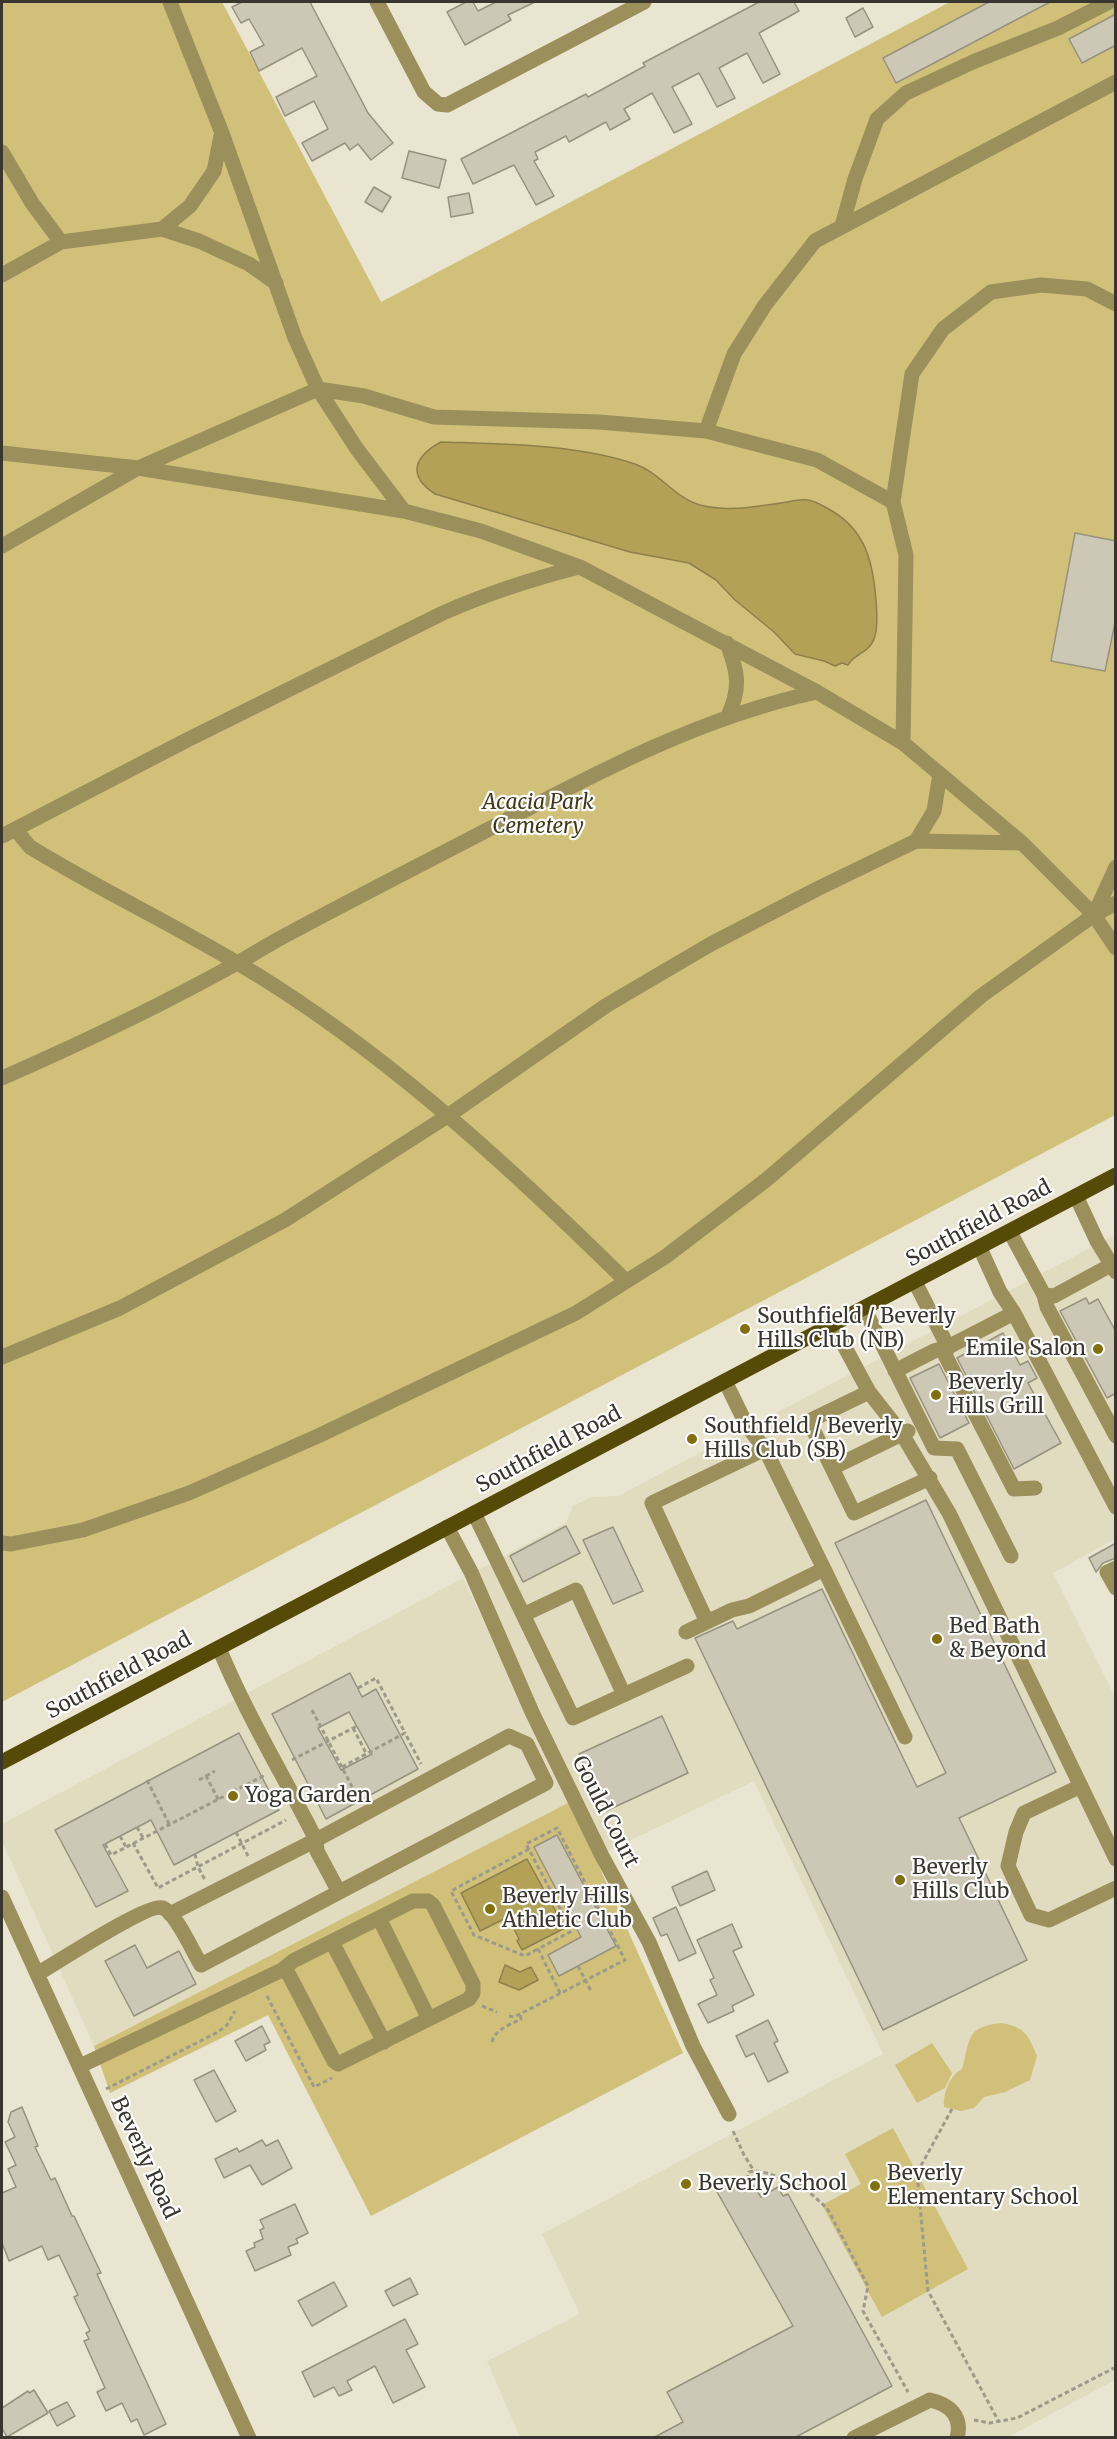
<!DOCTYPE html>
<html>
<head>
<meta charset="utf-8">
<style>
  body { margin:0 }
  #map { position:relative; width:1117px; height:2439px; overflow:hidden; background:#e9e5d0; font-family:Merriweather,serif }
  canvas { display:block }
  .frame { position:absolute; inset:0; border:3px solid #38362e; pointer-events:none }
</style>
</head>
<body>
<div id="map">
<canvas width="1117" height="2439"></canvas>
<div class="frame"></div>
</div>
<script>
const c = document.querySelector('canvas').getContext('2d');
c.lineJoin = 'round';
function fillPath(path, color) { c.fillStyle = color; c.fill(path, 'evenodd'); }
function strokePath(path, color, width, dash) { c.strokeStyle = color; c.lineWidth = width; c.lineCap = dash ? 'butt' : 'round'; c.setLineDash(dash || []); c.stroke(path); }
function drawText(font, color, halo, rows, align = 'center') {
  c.font = font + ' Merriweather,serif'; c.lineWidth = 4.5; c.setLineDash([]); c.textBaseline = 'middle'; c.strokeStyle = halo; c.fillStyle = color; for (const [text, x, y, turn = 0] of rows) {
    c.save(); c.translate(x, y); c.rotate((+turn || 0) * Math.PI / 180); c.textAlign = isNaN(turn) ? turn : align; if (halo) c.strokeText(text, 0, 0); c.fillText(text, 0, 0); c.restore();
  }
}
fillPath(new Path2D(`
  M1115,1235V1539L1053,1573L1115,1697V2380L1008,2437H520L487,2361L580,2314L542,2234L883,2054L754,1781L606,1852L476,1571L566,1523L573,1506L591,1497L618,1496Z
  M463,1578L570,1802L94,2046L2,1841V1824Z`), '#e1dbbf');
fillPath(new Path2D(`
  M2,2H222L381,302L950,2H1115V1115L2,1702Z
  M570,1802L683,2053L371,2216L268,2015L110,2093L94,2046Z
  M1002,2023C1026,2028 1028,2035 1037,2056L1030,2080L1005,2092L984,2097L974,2108L961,2111L944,2107C943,2093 950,2075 962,2069C971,2038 965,2027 1002,2023Z
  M932,2043L952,2073L945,2088L917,2103L895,2065Z
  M893,2128L968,2269L882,2317L822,2205L861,2184L845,2154Z`), '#d0c07a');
const water = new Path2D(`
  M441,442C502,444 577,444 635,464C659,472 675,498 700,505C728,512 753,507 781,503C789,502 799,499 808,500C816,501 825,507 832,511C866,531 873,563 876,600C877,612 878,625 875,636C870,654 854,653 848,665L842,663L835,666L824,661L795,654L774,632L735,600L716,580L689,563L630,552L435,494C406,475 415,456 441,442Z
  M527,1859L565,1928L522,1950L517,1941L519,1939L508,1917L480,1931L461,1893Z
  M505,1965L520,1972L531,1967L538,1980L519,1990L499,1982Z`);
fillPath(water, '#b2a157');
strokePath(water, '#8d814b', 1.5);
const building = new Path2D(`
  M242,2H310L368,113L393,143L371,160L358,144L350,150L345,143L312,161L302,143L328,129L314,101L285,116L276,97L317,76L302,48L259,71L250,52L264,45L249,19L241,23L232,7Z
  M466,2H473L478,11L496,2H535L508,15L511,20L465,45L447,12Z
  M759,2H794L799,11L759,33L780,74L763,83L747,53L719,68L735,98L717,107L699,73L672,87L692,124L674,133L652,93L624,109L630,119L610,130L606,122L569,142L566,136L535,152L538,159L534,161L554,196L536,205L514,165L473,184L461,159L586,94L588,97L645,66L643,63Z
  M989,2H1050L896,83L883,58Z
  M863,8L873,27L855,37L846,18Z
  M1116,14V45L1082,63L1069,39Z
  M409,151L446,160L439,188L402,178Z
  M374,187L391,197L382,212L365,202Z
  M469,193L473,213L451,217L448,197Z
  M1075,533L1116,541V618L1105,671L1051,661Z
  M1086,1298L1089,1304L1098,1299L1116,1332V1393L1107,1398L1060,1311Z
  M1003,1333L1020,1365L1028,1361L1037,1378L1028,1383L1061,1443L1014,1469L957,1358Z
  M939,1364L969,1423L940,1438L910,1378Z
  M926,1500L1056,1772L959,1818L1027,1960L883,2030L695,1638L733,1621L737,1629L822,1589L917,1787L946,1773L835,1543Z
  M566,1526L580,1553L523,1582L510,1556Z
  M613,1527L643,1591L613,1604L583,1540Z
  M1116,1543V1558L1103,1563L1096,1572L1089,1558Z
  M350,1673L362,1697L376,1689L418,1769L326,1819L272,1714ZM349,1712L372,1754L341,1770L318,1728Z
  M662,1716L688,1773L606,1811L579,1754Z
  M239,1733L279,1810L174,1865L151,1820L103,1845L128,1891L96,1907L55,1830Z
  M557,1835L616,1946L559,1976L548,1955L581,1937L534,1847Z
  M707,1871L715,1890L680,1906L672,1887Z
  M676,1907L696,1953L679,1961L667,1934L661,1936L653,1918Z
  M732,1924L742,1947L733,1951L754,1995L732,2006L734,2011L708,2023L698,2004L717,1995L710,1980L714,1978L697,1940Z
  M135,1945L147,1968L179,1951L196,1984L134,2016L105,1961Z
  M768,2020L778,2041L774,2043L788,2072L768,2082L754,2053L746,2057L736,2036Z
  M262,2026L270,2042L264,2045L266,2050L246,2061L235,2041Z
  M214,2070L236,2111L216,2122L194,2080Z
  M22,2107L38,2146L35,2147L51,2180L55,2178L72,2216H74L101,2273L97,2274L166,2424L144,2435L137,2419L131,2422L122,2403L106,2411L97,2392L105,2388L84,2341L89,2339L86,2333L90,2331L74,2297L78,2295L59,2255L48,2260L42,2246L9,2261L2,2243V2193L16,2187L8,2169L16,2165L5,2142L15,2137L8,2122L11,2112Z
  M262,2140L266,2146L278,2140L292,2168L262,2185L250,2165L224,2178L215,2159L237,2148L239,2152Z
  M740,2177L747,2191L753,2185L761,2197L778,2187L783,2196L788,2194L892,2386L794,2438H653L683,2422L667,2392L793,2326L716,2190Z
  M295,2204L308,2233L296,2239L298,2243L288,2247L291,2255L255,2271L246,2251L255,2247L254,2243L263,2239L260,2230L264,2228L260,2220Z
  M410,2278L418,2294L393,2306L385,2291Z
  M334,2282L347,2306L312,2326L298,2301Z
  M405,2319L418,2344L406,2350L425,2387L393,2403L375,2366L347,2381L352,2390L339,2396L334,2387L314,2397L302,2372Z
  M34,2390L48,2413L7,2437L2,2428V2408L28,2391L29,2393Z
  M67,2402L75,2416L57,2426L49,2411Z`);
fillPath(building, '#cdc8b5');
strokePath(building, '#96927f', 1.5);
strokePath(new Path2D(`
  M358,1688L376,1678L405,1733
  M312,1710L358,1798
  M353,1728L366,1753
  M292,1760L357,1726
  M342,1767L405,1733L421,1764
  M206,1776L215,1771
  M147,1780L169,1824
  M199,1780L206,1776L219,1801
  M137,1827L143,1838
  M236,1832L248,1856
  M120,1836L126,1847
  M133,1843L158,1888L286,1820
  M105,1844L111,1855L265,1775
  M529,1849L451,1891L474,1935L525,1956L538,1949
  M195,1854L198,1867L205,1880
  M578,1966L591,1991
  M267,1996L314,2087L332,2078
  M482,2006L497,2012
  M509,2016L514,2017L520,2014L625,1960L557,1828L526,1844L572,1931L538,1949L560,1993
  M492,2042C495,2029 510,2025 521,2019L520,2014
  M106,2089L218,2032L227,2025L235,2011
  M952,2109L917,2173L928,2291L999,2422
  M733,2131L744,2155L754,2171
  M750,2187L748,2176L749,2172L754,2171L766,2173L799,2183L827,2208L868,2286L863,2311L908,2392
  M974,2420L990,2423L1017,2418L1116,2367`), '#9d9a8b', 3, [4.5, 3]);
strokePath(new Path2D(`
  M377,2L424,92L438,104L447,105L644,2
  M2,152L32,203L61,242
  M842,226L855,179L877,119L906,93L975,61L1058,28L1109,2
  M162,229L190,206L214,171L221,136
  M2,275L61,242L162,229L199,241L249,264L276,283
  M706,431L734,354L765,305L815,241L1116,82
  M2,453L138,468L404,511
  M2,546L138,468L318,389L364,396L434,417L599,422L706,431L817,460L893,502
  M727,643C738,673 741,687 728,716
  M903,743L906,555L893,502L912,374L943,329L991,292L1041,285L1087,289L1116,304
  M15,829L30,847C110,896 196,935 275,986C404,1069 517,1174 626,1281
  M2,836L189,739L443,613C488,593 532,579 579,567
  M916,841L934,811L940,774
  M1116,867L1094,915L1116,948
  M1094,915L1116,903
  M2,1078C82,1043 162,1005 239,962C256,953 272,942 290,933C357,897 424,863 491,828C596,773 701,717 817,692
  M1076,1196L1097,1241L1116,1272
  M1010,1232L1044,1295L1054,1296L1111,1265
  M980,1248L1000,1292L1014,1313L1116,1507
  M1044,1295L1047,1307L1116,1436
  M864,1308L934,1448L957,1449L1011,1556
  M1014,1313L948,1347L945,1355L1014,1489L1035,1488
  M833,1325L869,1392L902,1434L949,1513L1116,1859
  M2,1357L120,1308L285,1220L449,1115L607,1005L711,944L817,889L916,841L1022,843
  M895,1371L934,1351L948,1347L915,1282
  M869,1392L809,1421L854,1513L930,1478
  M832,1468L908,1431
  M474,1513L573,1718L687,1666
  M447,1527L471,1572L532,1712L602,1856L649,1942L693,2046L729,2114
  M2,1543L11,1544L83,1530L189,1493L318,1436L576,1313L665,1257L766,1180L981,996L1094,915L1022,843L903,743L817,692L580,567L481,531L404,511L357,449L318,389L295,338L222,133L170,2
  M1116,1568L1107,1572L1116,1588
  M824,1569L905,1737
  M525,1614L576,1590L624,1695
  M707,1622L652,1503L765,1449
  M686,1632L732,1610L749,1606L824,1569L765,1449L747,1426L725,1381
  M1081,1786L1024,1813L1016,1832L1008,1866L1031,1915L1049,1920L1116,1888
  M2,1897L249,2438
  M170,1914L316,1840L317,1851L339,1892
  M379,1918L429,2019
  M332,1942L384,2042
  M37,1974C55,1964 149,1902 163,1908C176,1913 193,1952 201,1965L546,1783L527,1744L509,1736L316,1840C284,1776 246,1714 219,1648
  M80,2066L282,1970L293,1961L413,1901H428L433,1905L473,1984V1993L469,1999L338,2064L334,2061L288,1973L282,1970
  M854,2438L930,2400C949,2404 963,2416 957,2438`), '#9b8f5c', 15);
strokePath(new Path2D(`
  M2,1762L1116,1175`), '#564a08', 15);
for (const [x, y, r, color] of [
  [745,1329,6,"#826f0d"],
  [1098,1349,6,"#826f0d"],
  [936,1395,6,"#826f0d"],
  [692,1439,6,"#826f0d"],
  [937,1639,6,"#826f0d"],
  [233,1796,6,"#826f0d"],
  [900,1880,6,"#826f0d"],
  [490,1909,6,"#826f0d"],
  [686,2184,6,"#826f0d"],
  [875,2186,6,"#826f0d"]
]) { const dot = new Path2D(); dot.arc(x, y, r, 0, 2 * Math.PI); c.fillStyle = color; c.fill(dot); strokePath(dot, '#fff', 2); }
drawText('italic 21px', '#413918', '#fff', [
  ["Acacia Park",538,803],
  ["Cemetery",538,827]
]);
drawText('21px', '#38362e', '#fff', [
  ["Southfield Road",979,1224,-28],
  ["Southfield Road",549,1450,-28],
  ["Southfield Road",119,1676,-28],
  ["Gould Court",605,1812,63],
  ["Beverly Road",144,2158,65]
]);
drawText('21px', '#38362e', '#fff', [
  ["Southfield / Beverly",757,1317],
  ["Hills Club (NB)",757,1341],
  ["Emile Salon",1086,1349,"right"],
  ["Beverly",948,1383],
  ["Hills Grill",948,1407],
  ["Southfield / Beverly",704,1427],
  ["Hills Club (SB)",704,1451],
  ["Bed Bath",949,1627],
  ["& Beyond",949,1651],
  ["Yoga Garden",245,1796],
  ["Beverly",912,1868],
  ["Hills Club",912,1892],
  ["Beverly Hills",502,1897],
  ["Athletic Club",502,1921],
  ["Beverly",887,2174],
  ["Elementary School",887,2198],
  ["Beverly School",698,2184]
], 'left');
</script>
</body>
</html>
